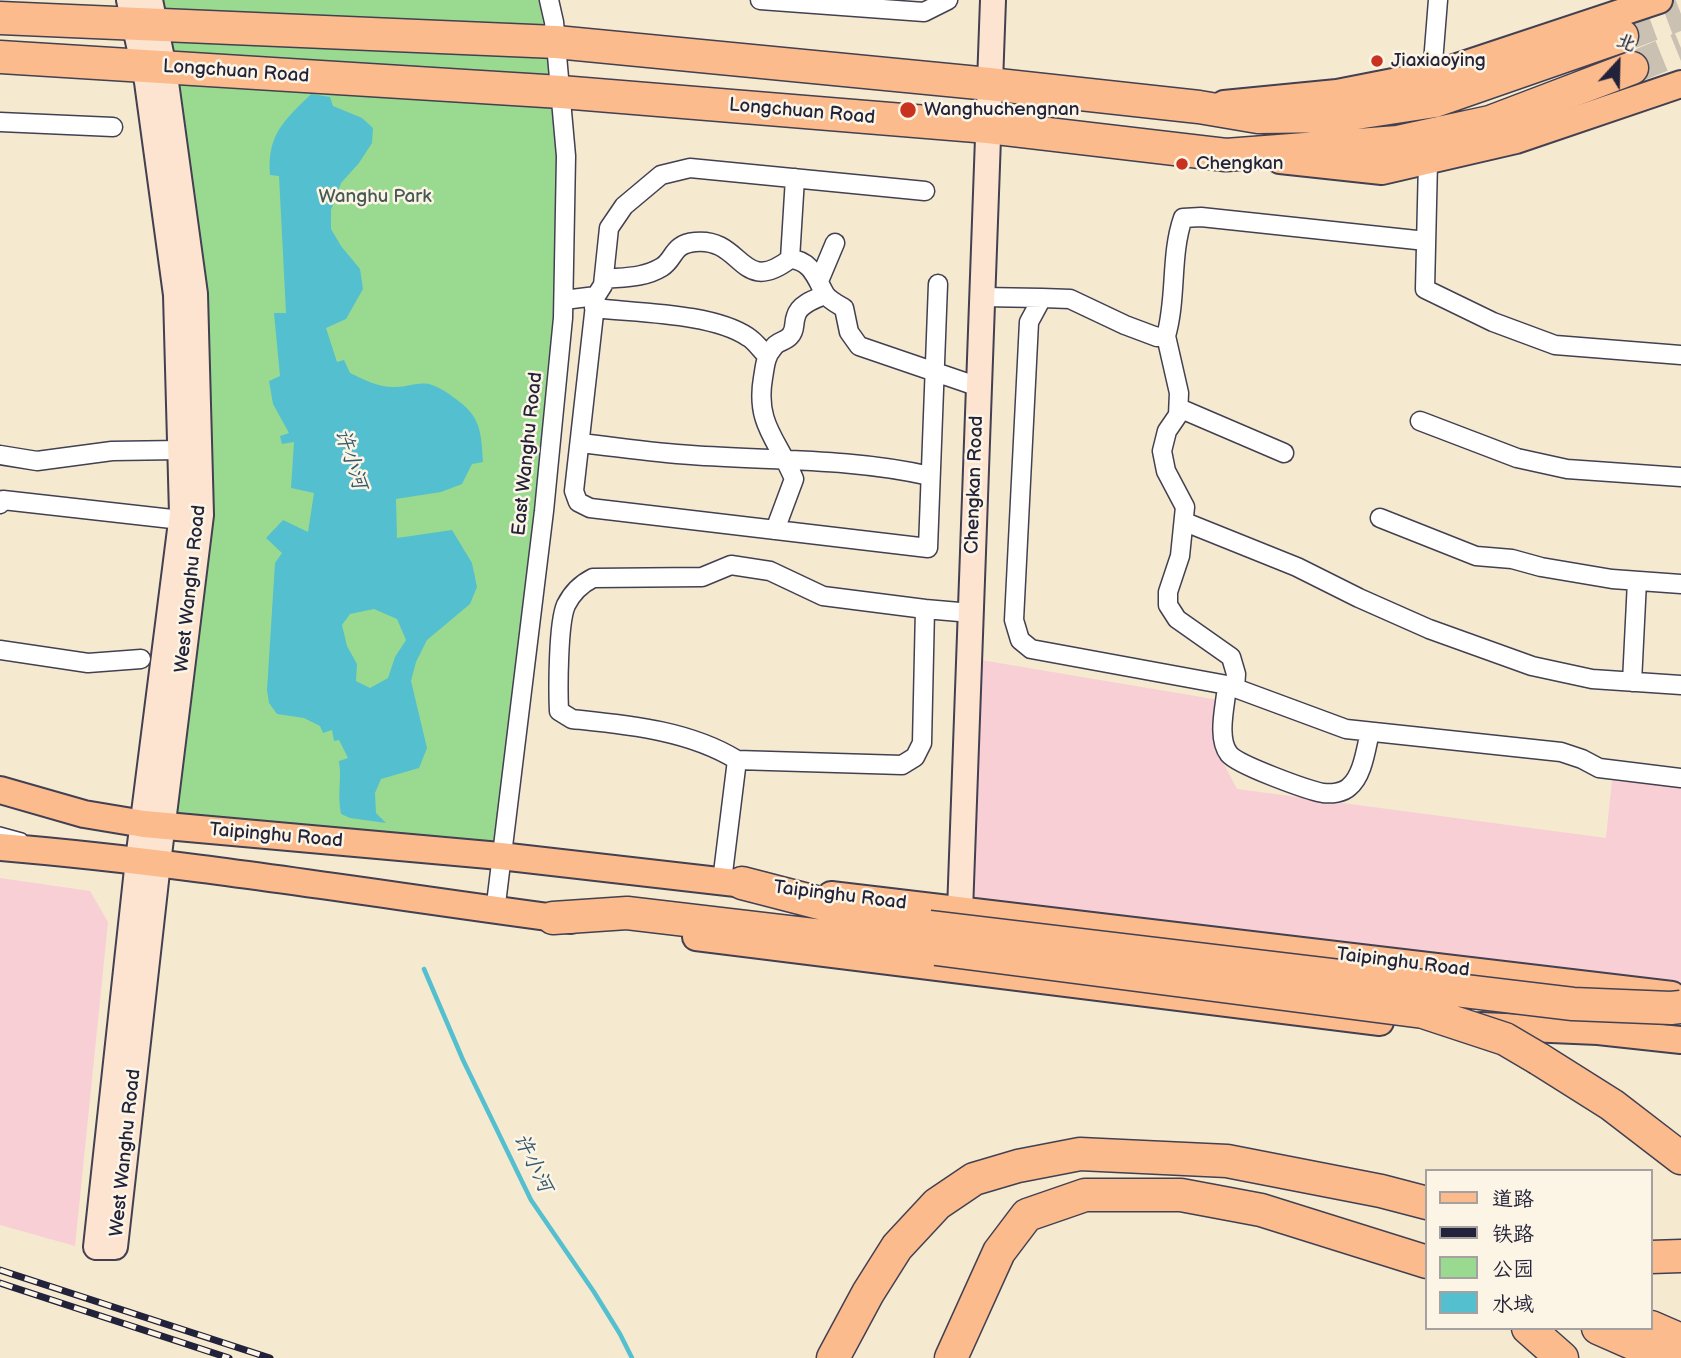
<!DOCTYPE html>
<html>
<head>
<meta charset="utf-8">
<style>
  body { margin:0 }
  #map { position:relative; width:1681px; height:1358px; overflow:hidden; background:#f5e9d0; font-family:"Balsamiq Sans","LXGW WenKai TC",sans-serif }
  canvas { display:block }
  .legend { position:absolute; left:1425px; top:1169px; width:228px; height:161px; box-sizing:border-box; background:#fcf5e5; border:2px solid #a5a1a1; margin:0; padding:9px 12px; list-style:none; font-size:21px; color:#22223b }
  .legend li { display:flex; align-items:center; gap:14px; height:35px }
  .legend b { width:35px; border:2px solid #a5a1a1 }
  .north { position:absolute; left:1583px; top:28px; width:70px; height:70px; -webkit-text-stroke:5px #fcf5e5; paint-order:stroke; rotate:22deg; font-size:19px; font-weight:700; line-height:28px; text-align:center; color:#22223b }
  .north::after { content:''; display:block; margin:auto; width:24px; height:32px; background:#22223b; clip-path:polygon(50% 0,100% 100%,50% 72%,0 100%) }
</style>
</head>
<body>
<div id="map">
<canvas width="1681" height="1358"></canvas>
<ul class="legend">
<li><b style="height:9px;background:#fbbb8c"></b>道路</li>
<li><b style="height:9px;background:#22223b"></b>铁路</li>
<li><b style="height:19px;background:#9ada90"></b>公园</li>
<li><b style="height:19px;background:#54bfce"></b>水域</li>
</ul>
<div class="north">北</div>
</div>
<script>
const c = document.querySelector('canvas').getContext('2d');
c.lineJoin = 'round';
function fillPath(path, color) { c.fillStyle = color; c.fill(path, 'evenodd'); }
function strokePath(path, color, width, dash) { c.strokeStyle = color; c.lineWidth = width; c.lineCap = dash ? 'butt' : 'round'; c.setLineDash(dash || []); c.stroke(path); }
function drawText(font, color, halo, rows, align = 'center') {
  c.font = font + ' "Balsamiq Sans","LXGW WenKai TC",sans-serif'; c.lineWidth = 5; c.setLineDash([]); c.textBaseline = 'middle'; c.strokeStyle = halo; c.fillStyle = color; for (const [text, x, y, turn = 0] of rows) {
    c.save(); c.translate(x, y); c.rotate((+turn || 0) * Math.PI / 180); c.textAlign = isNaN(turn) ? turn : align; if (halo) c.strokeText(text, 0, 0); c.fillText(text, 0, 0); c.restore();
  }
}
fillPath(new Path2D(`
  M969,658L1219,700L1214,745L1237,789L1606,838L1612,781L1681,785V996L960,911Z
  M0,878L90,891L108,922L75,1246L0,1225Z`), '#f7cfd4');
fillPath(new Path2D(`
  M150,0H549L554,22L563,318L500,856L163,825L201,515Z`), '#9ada90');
fillPath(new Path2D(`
  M311,94L330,97L333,106L362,118L373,128L372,143L359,163L341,183L331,210V229L341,246L360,269L363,289L346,319L326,328L337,362L344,360L350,373C365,380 379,388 396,387C408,387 417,382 429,384C437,386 447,392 453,397C481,416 481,430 483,462L472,464L462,484L441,492L396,499L397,538L452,530L472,563L477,587L470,604L427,640L416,662L411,681L427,748L419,768L381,779L375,793L376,813L386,823L350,818L341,814C337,794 342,779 339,761L348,758L339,740L334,741L332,730L323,733L320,726L304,718L277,714L269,703L267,690L275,563L282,553L266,538L283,520L308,532L314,493L291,488L294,442L282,444L280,436L289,433L273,404L269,381L280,376L274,313H286L279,176L270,175C267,134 284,121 311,94ZM374,609L397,619L406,640L395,657L388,678L370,688L356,681L357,664L347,646L342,625L350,614Z`), '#54bfce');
strokePath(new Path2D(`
  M424,969L463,1060L531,1200L594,1292L620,1334L632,1358`), '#54bfce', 4.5);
strokePath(new Path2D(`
  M1622,36L1681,14
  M1632,68L1681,48`), '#cbc1b2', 32, [32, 16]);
const lane = new Path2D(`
  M0,832L22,838`);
const street = new Path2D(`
  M760,0L924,12L948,0
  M1432,75L1438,0
  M0,122L113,127
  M1428,161L1425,289L1493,322L1555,345L1681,355
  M1426,241L1201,217L1183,218C1170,255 1177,298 1166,336L1157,337L1125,325L1070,299L1042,298L1029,322L1014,620L1020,640L1031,649L1227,685L1346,729L1561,752L1582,759L1599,768L1681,778
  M790,259L795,178
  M604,279C625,277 644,278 662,267C675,259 672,244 695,242C743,237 740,297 790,259C811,260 816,278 825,294C829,300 837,304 844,308L849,332L859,346L979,387
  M819,281L835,243
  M596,296L574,491L578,502L590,508L928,548L938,284
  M982,297L1042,298
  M564,300L596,296L603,285L609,228L624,206L661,175L690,168L925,191
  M594,308C637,313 713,313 748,337C755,341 761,350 767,356
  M1166,336L1179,393L1178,415L1167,431L1162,451L1166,471L1185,507L1180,556L1168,592V605L1177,619L1231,657L1236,674L1235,688
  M1179,408L1284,453
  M1420,421L1517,458L1567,469L1681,477
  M580,443C617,447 654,453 691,455C771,461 851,458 930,476
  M0,455L37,461L112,451L180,450
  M0,504L3,500L181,520
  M1380,518L1476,556L1512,559L1541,567L1612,579L1681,584
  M1185,522L1297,567L1359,598L1429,629L1532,666L1592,679L1681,685
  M775,530L794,479C778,440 755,424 763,378C765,367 765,357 773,348C777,341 785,342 790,336C796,330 793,324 796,316C799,304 815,299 825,295
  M925,609L971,613
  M0,650L88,663L141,659
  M1632,682L1637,581
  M1227,685C1226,704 1216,737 1229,754C1238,765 1307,790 1323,793C1331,794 1343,793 1349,787C1363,776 1366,748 1370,732
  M722,881L737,760L902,765L915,757L922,743L925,609L823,596L770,571L731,565L702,577L593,578C581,584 572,593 566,605C558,623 558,690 559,711L572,719C628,725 688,730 737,760
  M495,912L544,511L563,318L566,156L554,22L549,0`);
const secondary = new Path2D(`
  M129,0L147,82L176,295L182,514L138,860L96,1247H115L158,863L201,515L195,294L164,68L150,0
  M957,931L960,911L993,0`);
const primary = new Path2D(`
  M1224,104L1337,93L1439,73L1659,0
  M1280,160L1382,171L1516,140L1681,84
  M0,790L84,814L144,824L500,856L762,886
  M0,847C191,863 381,895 571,920
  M831,895L1672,995
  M696,937L1380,1022
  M1481,1026L1598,1031L1681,1040`);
const highway = new Path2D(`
  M0,18L556,42L989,84L1199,107L1258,117L1337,116L1435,101L1622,36
  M0,57L561,92L988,127L1226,155L1398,142L1490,122L1632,68
  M742,883L893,922L929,927
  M553,918L627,913L924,948
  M1539,1059L1612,1105L1681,1158
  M1651,1257L1681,1256
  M1651,1327L1681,1340
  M1528,1328L1562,1358
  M1598,1328L1666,1358
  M833,1358L868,1293L897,1247L937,1204L974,1179L1018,1166L1080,1154L1227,1161L1381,1191L1427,1203
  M951,1358L999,1252L1027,1215L1085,1195H1181L1261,1210L1427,1262`);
strokePath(lane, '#424051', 12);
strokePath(street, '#424051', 21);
strokePath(secondary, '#424051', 28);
strokePath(primary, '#424051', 30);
strokePath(highway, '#424051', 35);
strokePath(lane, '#fff', 9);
strokePath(street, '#fff', 18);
strokePath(secondary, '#fde4d1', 24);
strokePath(primary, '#fbbb8c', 26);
strokePath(highway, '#fbbb8c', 32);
const rail = new Path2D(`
  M0,1270L270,1358
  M0,1283L229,1358`);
strokePath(rail, '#22223b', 7);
strokePath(rail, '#fcf5e5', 4.5, [13]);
const highwayBridge = new Path2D(`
  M929,927L1573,1004L1671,1008L1681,1007
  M936,949L1423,1012L1505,1039L1539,1059`);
strokePath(highwayBridge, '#424051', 35, []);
strokePath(highwayBridge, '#fbbb8c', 32);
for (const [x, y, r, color] of [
  [1377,61,7,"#c8321e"],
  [908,110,9,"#c8321e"],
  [1182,164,7,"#c8321e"]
]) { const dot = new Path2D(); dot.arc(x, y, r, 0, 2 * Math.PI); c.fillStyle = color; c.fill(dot); strokePath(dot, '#fcf5e5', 2.5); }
drawText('19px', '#22223b', '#fcf5e5', [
  ["Jiaxiaoying",1391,61],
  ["Wanghuchengnan",924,110],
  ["Chengkan",1196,164]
], 'left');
drawText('19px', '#22223b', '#fcf5e5', [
  ["Longchuan Road",236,72,4],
  ["Longchuan Road",802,112,5],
  ["East Wanghu Road",528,454,-84],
  ["Chengkan Road",975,485,-88],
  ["West Wanghu Road",191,589,-84],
  ["Taipinghu Road",276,836,5],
  ["Taipinghu Road",840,896,7],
  ["Taipinghu Road",1403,963,7],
  ["West Wanghu Road",126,1153,-84]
]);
drawText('19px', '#465954', '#fcf5e5', [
  ["Wanghu Park",375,197]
]);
drawText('italic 21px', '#34596e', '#fcf5e5', [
  ["许小河",350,459,72],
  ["许小河",532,1163,64]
]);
</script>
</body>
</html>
